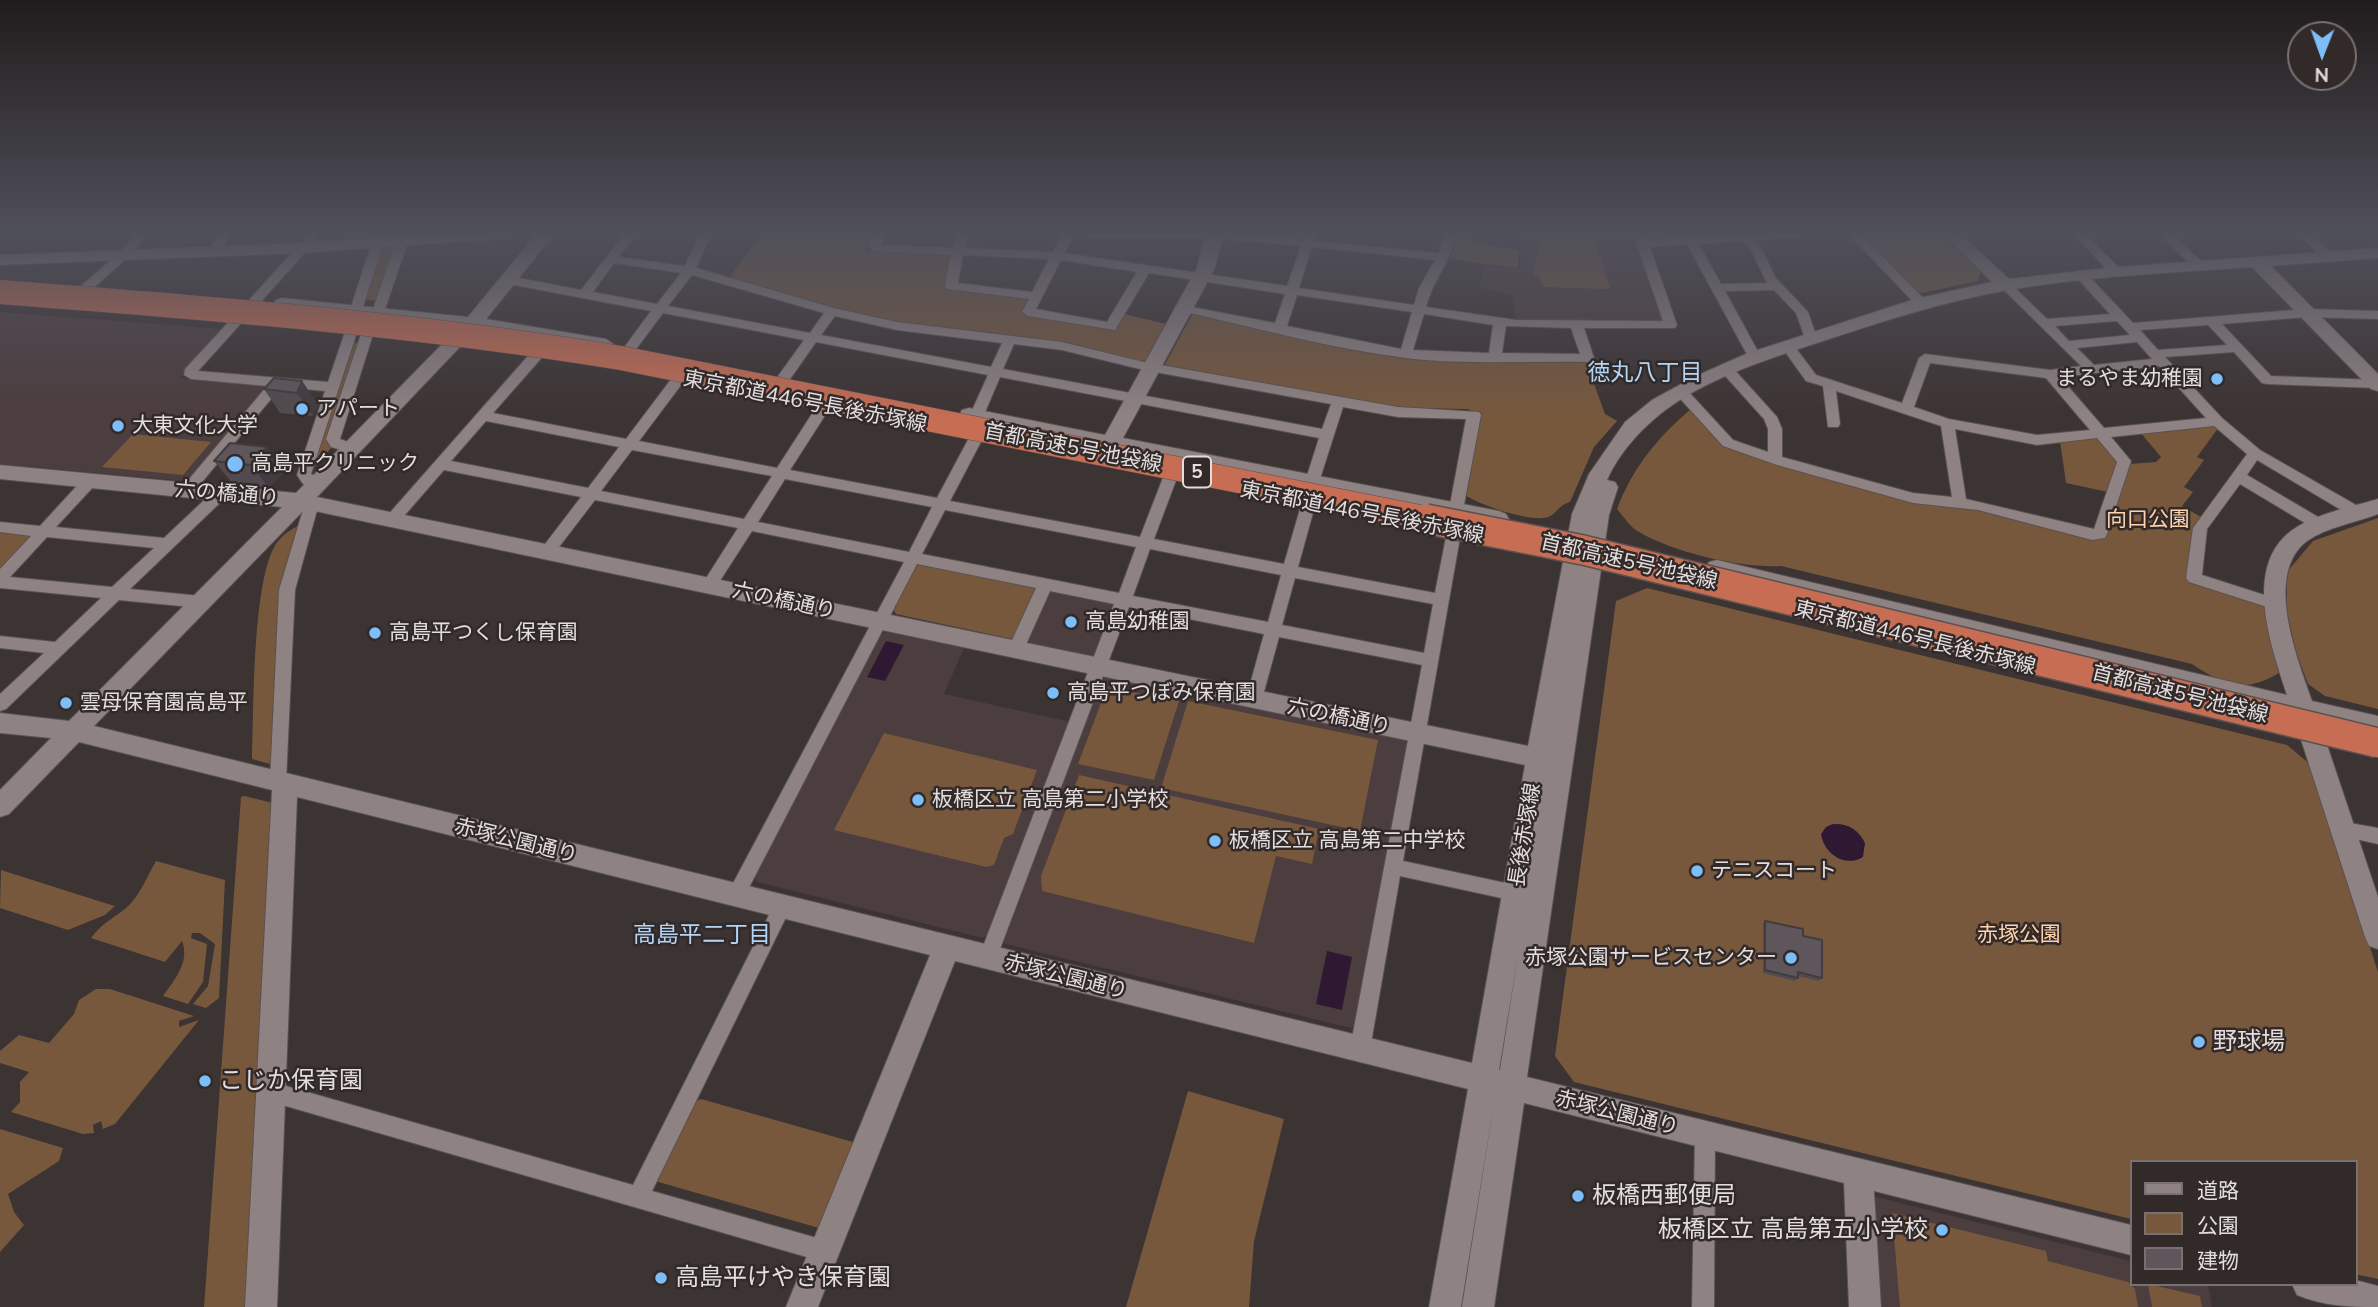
<!DOCTYPE html>
<html>
<head>
<meta charset="utf-8">
<style>
  body { margin:0 }
  #map { position:relative; width:2378px; height:1307px; overflow:hidden; background:#3c3333; font-family:Mulish,"Noto Sans JP",sans-serif }
  canvas { display:block }
  .legend { position:absolute; left:2130px; top:1160px; width:228px; height:126px; box-sizing:border-box; background:#322929; border:2px solid #797171; margin:0; padding:9px 12px; list-style:none; font-size:21px; color:#e3dddd }
  .legend li { display:flex; align-items:center; gap:14px; height:35px }
  .legend b { width:35px; border:2px solid #797171 }
  .north { position:absolute; left:2287px; top:21px; width:70px; height:70px; box-sizing:border-box; background:#322929; border:2px solid #797171; border-radius:50%; rotate:181deg; font-size:19px; font-weight:700; line-height:28px; text-align:center; color:#e3dddd }
  .north::after { content:''; display:block; margin:auto; width:24px; height:32px; background:#7dbef9; clip-path:polygon(50% 0,100% 100%,50% 72%,0 100%) }
</style>
</head>
<body>
<div id="map">
<canvas width="2378" height="1307"></canvas>
<ul class="legend">
<li><b style="height:9px;background:#8e8283"></b>道路</li>
<li><b style="height:19px;background:#77583d"></b>公園</li>
<li><b style="height:19px;background:#5f565b"></b>建物</li>
</ul>
<div class="north">N</div>
</div>
<script>
const c = document.querySelector('canvas').getContext('2d');
c.lineJoin = 'round';
function fillPath(path, color) { c.fillStyle = color; c.fill(path, 'evenodd'); }
function strokePath(path, color, width, dash) { c.strokeStyle = color; c.lineWidth = width; c.lineCap = dash ? 'butt' : 'round'; c.setLineDash(dash || []); c.stroke(path); }
function drawText(font, color, halo, rows, align = 'center') {
  c.font = font + ' Mulish,"Noto Sans JP",sans-serif'; c.lineWidth = 5; c.setLineDash([]); c.textBaseline = 'middle'; c.strokeStyle = halo; c.fillStyle = color; for (const [text, x, y, turn = 0] of rows) {
    c.save(); c.translate(x, y); c.rotate((+turn || 0) * Math.PI / 180); c.textAlign = isNaN(turn) ? turn : align; if (halo) c.strokeText(text, 0, 0); c.fillText(text, 0, 0); c.restore();
  }
}
fillPath(new Path2D(`
  M1521,233H1635L1664,319L1660,322L1516,321L1512,295L1479,288L1484,266L1521,269Z
  M0,312L222,329L223,332L180,378L267,385L269,388L192,479L186,481L0,464Z
  M1050,589L1113,601L1115,606L1098,654L1092,656L1027,642L1025,638Z
  M887,632L964,648L944,694L1071,722L989,935L983,938L757,882L755,877L881,634Z
  M1105,678L1405,740L1409,745L1357,1026L1351,1028L1005,944L1002,938L1099,680Z
  M1877,1197L2131,1261V1284H2208L2212,1307H1880L1874,1199Z`), '#4c3d3e');
fillPath(new Path2D(`
  M805,233H874L867,251L948,254L952,257L947,288L1026,297L1033,316L1113,330L1124,314L1166,324L1151,363H1126L1089,351L863,316L730,281L731,275L761,235L796,236Z
  M1546,233H1592L1610,287L1607,289L1545,287L1541,284L1540,277L1533,275L1541,237Z
  M1861,233H1939L1980,272L1978,281L1921,293L1915,292L1861,235Z
  M1457,236L1476,239L1481,244L1518,250V268L1450,259Z
  M396,246L379,301L362,299L377,252L383,247Z
  M1198,314L1378,353L1586,362L1605,414L1617,421L1594,447L1570,502C1557,506 1557,514 1548,517C1531,523 1476,504 1464,494L1479,416L1468,409L1399,408L1169,368L1165,364L1192,315Z
  M351,342L361,343L328,443L331,448L312,470Z
  M1692,408L1718,437L1774,463L1912,502L1978,508L2092,539L2129,464L2156,462L2161,457L2140,432L2214,425L2219,427L2197,457L2204,460L2184,487L2193,492L2182,506L2201,517L2194,526L2189,581L2264,604L2279,673C2243,694 2225,686 2192,664L1781,566C1739,568 1676,553 1639,532C1631,528 1623,516 1617,509C1633,467 1658,437 1692,408Z
  M133,434L211,442L183,475L102,467Z
  M2095,437L2101,439L2117,463L2108,492L2066,483L2060,441Z
  M2378,518V709L2325,696L2308,684L2296,652L2287,612V572L2313,541Z
  M301,525L274,761L270,764L252,759C254,710 252,581 276,544C282,535 292,528 301,525Z
  M0,531L31,535L33,537L0,573Z
  M924,563L1035,586L1038,590L1018,636L1012,639L896,614L894,610L916,566Z
  M1647,588L2287,745L2311,765L2378,972V1279L2355,1274V1162H2131V1219L1574,1082L1555,1056L1616,601Z
  M1107,687L1179,701L1154,780L1078,764Z
  M1188,701L1378,740L1360,831L1161,788Z
  M884,733L1037,770L1013,834L1004,838L994,865L986,867L834,830Z
  M1079,775L1319,829L1312,864L1276,856L1254,943L1042,891L1041,876Z
  M244,796L277,804L251,1307H204L241,797Z
  M156,861L225,880L219,998L206,1008L193,1004L208,986L215,944L200,933H192L191,938L207,944L203,982L188,1004L163,996C175,979 190,962 182,941L165,962L91,938C101,924 112,919 125,909C140,896 146,878 156,861Z
  M1,870L108,904L115,906L105,915L68,930L0,908Z
  M96,989H110L194,1016L179,1021V1027L199,1020L115,1124L103,1129L101,1121L93,1125L94,1133L83,1134L11,1112L20,1102V1082L29,1072L0,1063V1051L19,1035L49,1043L74,1014L79,1000Z
  M1188,1091L1284,1119L1254,1241L1249,1307H1126Z
  M701,1099L853,1142L819,1228L655,1181L694,1102Z
  M0,1129L63,1148L59,1161L8,1194L14,1212L24,1225L0,1252Z
  M1892,1213L2046,1251L2048,1261L2128,1282L2135,1289L2138,1307H1900Z
  M2148,1284L2200,1296L2202,1307H2152Z`), '#77583d');
fillPath(new Path2D(`
  M886,641L904,645L885,681L867,677Z
  M1833,824C1848,823 1859,830 1865,843L1863,857C1845,868 1824,854 1821,834L1826,827Z
  M1327,951L1352,957L1342,1010L1316,1004Z`), '#2f1832');
const street = new Path2D(`
  M136,233H148L127,258L89,292H81V286L120,252Z
  M219,233H231L219,254H211L209,251Z
  M304,233H316L319,247L317,250L308,249L258,305H250V299L299,245H307Z
  M399,233H411L384,312L382,315H374L372,312Z
  M625,233H637L619,257L685,266L700,233H712L696,268L834,308L897,322L1062,342L1144,362L1398,407L1479,412L1481,415L1463,510L1456,515L1449,510L1466,419L1398,417L1343,407L1319,482L1312,487L1305,482L1319,438L1000,377L983,417L976,422L969,417L988,375L816,342L788,382L783,383L776,379L804,340L663,313L634,352L629,353L623,349L651,311L509,284L503,280L509,276L581,290ZM614,263L681,273L657,304L593,292ZM692,275L824,313L810,333L668,306ZM835,316L897,330L1002,343L991,367L821,335ZM1014,344L1062,350L1144,370L1331,404L1322,429L1003,369Z
  M874,233H886L881,245L953,248L956,233H968L965,248L1053,252L1063,233H1075L1064,253L1287,286L1301,246L1214,238L1088,237L1082,233H1236L1303,239L1305,233H1317L1314,241L1439,253L1444,233H1456C1452,260 1433,280 1426,307L1516,320L1663,321L1633,233H1645L1647,240L1735,233H1804L1798,237L1754,240L1762,249L1775,277L1808,312L1817,338L1811,342L1806,341L1796,313L1774,290L1725,291L1761,357L1760,360H1750L1687,244L1650,247L1677,325L1675,328H1584L1594,358L1588,362C1528,361 1465,365 1406,358C1332,349 1258,328 1185,312L1181,311V305L1275,323L1285,294L1149,273L1115,330L1028,316L1022,312L1029,299L947,289L945,286L951,255L873,251L868,246ZM1742,241L1751,250L1767,283L1721,284L1699,244ZM1312,247L1435,260L1419,288L1414,305L1299,288ZM963,255L1049,259L1032,292L958,283ZM1061,260L1137,272L1107,322L1036,309ZM1297,295L1412,312L1401,349L1287,326ZM1424,314L1493,325L1489,353L1413,350ZM1506,326L1571,328L1580,354L1502,353Z
  M1848,233H1860L1925,300V306H1917Z
  M2073,233H2085L2120,269V275H2112Z
  M2159,233H2171L2203,263V269H2195Z
  M2297,233H2310L2334,256L2328,260L2324,259Z
  M378,238L384,242L362,310L360,313H352L350,310L372,242Z
  M2081,271L2085,272L2133,323L2307,309L2378,311V319L2307,317L2222,324L2271,376L2378,380V388L2267,384L2262,383L2234,352L2165,357L2222,418L2260,450L2363,509L2365,513L2358,518L2353,517L2257,460L2247,475L2325,521L2327,525L2325,529H2315L2240,484L2207,529L2202,575L2280,600L2283,604L2280,608H2270L2189,582L2186,578L2193,528L2247,454L2214,426L2111,437L2131,461L2107,534L2105,538L2092,540L1978,510L1913,503L1777,465L1723,446L1675,393L1677,390H1687L1733,440L1768,452V429L1764,419L1719,369L1726,365L1731,366L1777,417L1782,429V457L1913,493L1952,497L1941,426L1836,391L1840,424L1838,427H1828L1823,386L1806,381L1781,346L1782,343H1792L1816,375L1902,403L1919,358L1925,354L2050,370L2081,366L1999,285L2001,282H2009L2047,319L2110,314L2077,278V272ZM2117,321L2130,335L2069,341L2055,326ZM2208,325L2227,345L2158,350L2140,330ZM2137,342L2152,359L2094,365L2077,348ZM1930,363L2046,378L2090,430L2037,435L1949,419L1914,407ZM2159,366L2206,418L2104,428L2060,377ZM1955,429L2037,445L2097,438L2117,462L2094,529L1966,499Z
  M240,313L244,314V320L198,371L328,382L347,326L353,322L359,326L311,474L323,478L325,482L323,486L303,484L297,475L325,391L281,387L192,494L187,495L180,490L267,386L191,379L184,375L185,369L236,314Z
  M369,324L375,328L340,439L356,445L358,448L351,453L331,447L326,439L363,328Z
  M540,347L545,348V354L493,413L626,439L675,374L680,373L687,377L639,441L777,468L819,403L824,402L831,406L790,470L937,498L970,436L977,431L984,436L950,501L1140,537L1164,475L1171,470L1178,475L1154,539L1284,564L1302,502L1309,497L1316,502L1298,567L1435,593L1447,532L1449,528H1459L1461,532L1403,861L1515,885L1521,887L1524,893L1521,899L1515,901L1400,876L1370,1049L1367,1056L1360,1059L1353,1056L1350,1049L1422,665L1279,637L1262,699L1260,704H1248L1246,699L1264,634L1129,607L997,957L995,963L988,966L981,963L979,957L1114,604L1050,591L1024,649L1022,653H1010L1008,649L1036,588L917,564L742,901L736,903L730,901L727,895L730,889L904,562L752,531L714,590L709,592L701,586L738,528L595,500L552,556L547,557L540,552L542,548L581,497L444,470L397,524H387L385,520L387,516L535,348ZM486,421L619,447L588,488L451,461ZM632,450L772,476L744,519L601,491ZM785,479L932,507L909,552L758,522ZM945,510L1136,547L1119,593L922,554ZM1150,549L1281,575L1268,622L1133,596ZM1295,578L1433,604L1424,653L1282,625Z
  M90,476L97,481L95,485L56,527L164,538L216,489H226L228,493L226,497L130,589L201,596L209,602L201,608L119,600L6,709L0,711V694L44,653L0,648V636L55,642L101,598L0,588V569L31,536L0,532V522L40,526L85,477ZM47,537L154,548L112,587L10,577Z
  M312,498L319,503L295,590L286,782L284,787L278,789L272,787L270,782L279,590L305,503Z
  M2344,822L2378,828V844L2338,835L2335,830L2338,825Z
  M782,899L788,901L791,907L652,1191L824,1240L832,1243L835,1251L832,1259L824,1262L272,1102L265,1099L262,1092L265,1085L272,1082L633,1185L776,901Z
  M1705,1125L1712,1128L1715,1135L1714,1307H1692L1695,1135L1698,1128Z`);
const secondary = new Path2D(`
  M442,233H516L507,238L303,253L0,265V255L303,243Z
  M537,233H555L486,319L606,339L615,345L613,349L606,351L477,329L317,497L1528,746L1572,514L1589,474L1625,422L1652,400L1696,376L1748,353L1915,299L1992,282L1942,233H1959L2009,279L2116,267L2378,248V258L2271,266L2378,374V391L2371,389L2252,267C2170,273 2085,276 2003,291C1943,302 1887,320 1829,339C1773,358 1712,375 1664,411C1641,429 1619,453 1607,480L1615,482L1618,487L1609,515L1527,1077L2131,1225V1255L1874,1191L1881,1307H1849L1844,1183L1524,1103L1494,1307H1462L1495,1096L1461,1307H1429L1468,1089L955,961L818,1307H786L930,955L297,797L277,1307H245L272,790L79,742L9,814L0,817V790L51,738L0,733V713L69,721L282,507L0,479V465L296,493L459,327L282,310L273,304L276,300L282,298L468,317ZM305,509L1525,765L1472,1063L94,726ZM1519,949L1500,1070H1499Z
  M1205,233H1223L1215,268L1123,438L1499,511L1506,514L1509,519L1506,524L1499,527L962,420L959,415L962,410L969,408L1105,435L1197,268Z
  M2378,499V514C2355,523 2327,527 2307,541C2263,574 2298,660 2312,701L2378,716V736L2319,721L2378,897V949L2369,946L2365,937L2293,715L1717,576L1709,574L1706,568L1709,562L1717,560L2287,695C2272,648 2242,568 2291,531C2314,514 2351,507 2378,499Z
  M2355,1280L2378,1286V1307C2349,1307 2324,1306 2297,1295L2292,1284H2355Z`);
strokePath(street, '#595151', 2);
strokePath(secondary, '#595151', 2);
fillPath(street, '#8e8283');
fillPath(secondary, '#8e8283');
const highwayBridgeFar1 = new Path2D(`
  M0,292C208,308 415,324 621,358L1435,520`);
const highwayBridge = new Path2D(`
  M1426,519L1583,550L2378,743`);
strokePath(highwayBridgeFar1, '#595151', 25, []);
strokePath(highwayBridge, '#595151', 32, []);
strokePath(highwayBridgeFar1, '#c66d54', 24);
strokePath(highwayBridge, '#c66d54', 29);
fillPath(new Path2D(`
  M302,381L318,405L313,416L280,413L264,389Z
  M267,447L285,470L269,488L233,484L214,461Z
  M1765,921L1803,936L1822,978L1819,981L1798,976V978L1795,981L1763,973V924Z`), '#524a4e');
fillPath(new Path2D(`
  M302,381L318,405L313,416L297,393Z
  M267,447L285,470L269,488L251,465Z`), '#423c40');
const building = new Path2D(`
  M274,378L302,381L297,393L264,389Z
  M230,443L267,447L251,465L214,461Z
  M1765,921L1803,929V936L1822,940V978L1798,972V978L1765,970Z`);
fillPath(building, '#5f565b');
strokePath(building, '#423c40', 2);
const sky = c.createLinearGradient(0, 0, 0, 416);
sky.addColorStop(0, '#211c1c');
sky.addColorStop(0.56, '#50505b');
sky.addColorStop(1, '#50505b00');
c.fillStyle = sky;
c.fillRect(0, 0, 2378, 416);
for (const [x, y, r, color] of [
  [2217,379,7,"#7dbef9"],
  [302,409,7,"#7dbef9"],
  [118,426,7,"#7dbef9"],
  [235,464,9,"#7dbef9"],
  [1071,622,7,"#7dbef9"],
  [375,633,7,"#7dbef9"],
  [1053,693,7,"#7dbef9"],
  [66,703,7,"#7dbef9"],
  [918,800,7,"#7dbef9"],
  [1215,841,7,"#7dbef9"],
  [1697,871,7,"#7dbef9"],
  [1791,958,7,"#7dbef9"],
  [2199,1042,7,"#7dbef9"],
  [205,1081,7,"#7dbef9"],
  [1578,1196,7,"#7dbef9"],
  [1942,1230,7,"#7dbef9"],
  [661,1278,7,"#7dbef9"]
]) { const dot = new Path2D(); dot.arc(x, y, r, 0, 2 * Math.PI); c.fillStyle = color; c.fill(dot); strokePath(dot, '#322929', 2.5); }
for (const [x, y, w] of [
  [1197,472,28]
]) { const box = new Path2D(); box.roundRect(x - w / 2, y - 15.5, w, 31, 5); c.fillStyle = '#322929'; c.fill(box); strokePath(box, '#e3dddd', 2); }
drawText('bold 19px', '#e3dddd', null, [
  ["5",1197,472]
]);
drawText('21px', '#e3dddd', '#322929', [
  ["まるやま幼稚園",2203,379,"right"],
  ["アパート",316,409],
  ["大東文化大学",132,426],
  ["高島平クリニック",251,464],
  ["高島幼稚園",1085,622],
  ["高島平つくし保育園",389,633],
  ["高島平つぼみ保育園",1067,693],
  ["雲母保育園高島平",80,703],
  ["板橋区立 高島第二小学校",932,800],
  ["板橋区立 高島第二中学校",1229,841],
  ["テニスコート",1711,871],
  ["赤塚公園サービスセンター",1777,958,"right"]
], 'left');
drawText('21px', '#e3dddd', '#322929', [
  ["東京都道446号長後赤塚線",805,402,11],
  ["首都高速5号池袋線",1073,448,11],
  ["六の橋通り",227,494,5],
  ["東京都道446号長後赤塚線",1362,513,11],
  ["首都高速5号池袋線",1629,562,13],
  ["六の橋通り",784,601,12],
  ["東京都道446号長後赤塚線",1915,638,14],
  ["首都高速5号池袋線",2180,694,14],
  ["六の橋通り",1339,717,12],
  ["長後赤塚線",1525,835,-81],
  ["赤塚公園通り",516,841,14],
  ["赤塚公園通り",1066,977,14],
  ["赤塚公園通り",1617,1113,14]
]);
drawText('21px', '#fed2ad', '#322929', [
  ["向口公園",2148,520],
  ["赤塚公園",2019,935]
]);
drawText('23px', '#b2d5f6', '#322929', [
  ["徳丸八丁目",1645,373],
  ["高島平二丁目",702,935]
]);
drawText('24px', '#e3dddd', '#322929', [
  ["野球場",2213,1042],
  ["こじか保育園",219,1081],
  ["板橋西郵便局",1592,1196],
  ["板橋区立 高島第五小学校",1928,1230,"right"],
  ["高島平けやき保育園",675,1278]
], 'left');
</script>
</body>
</html>
